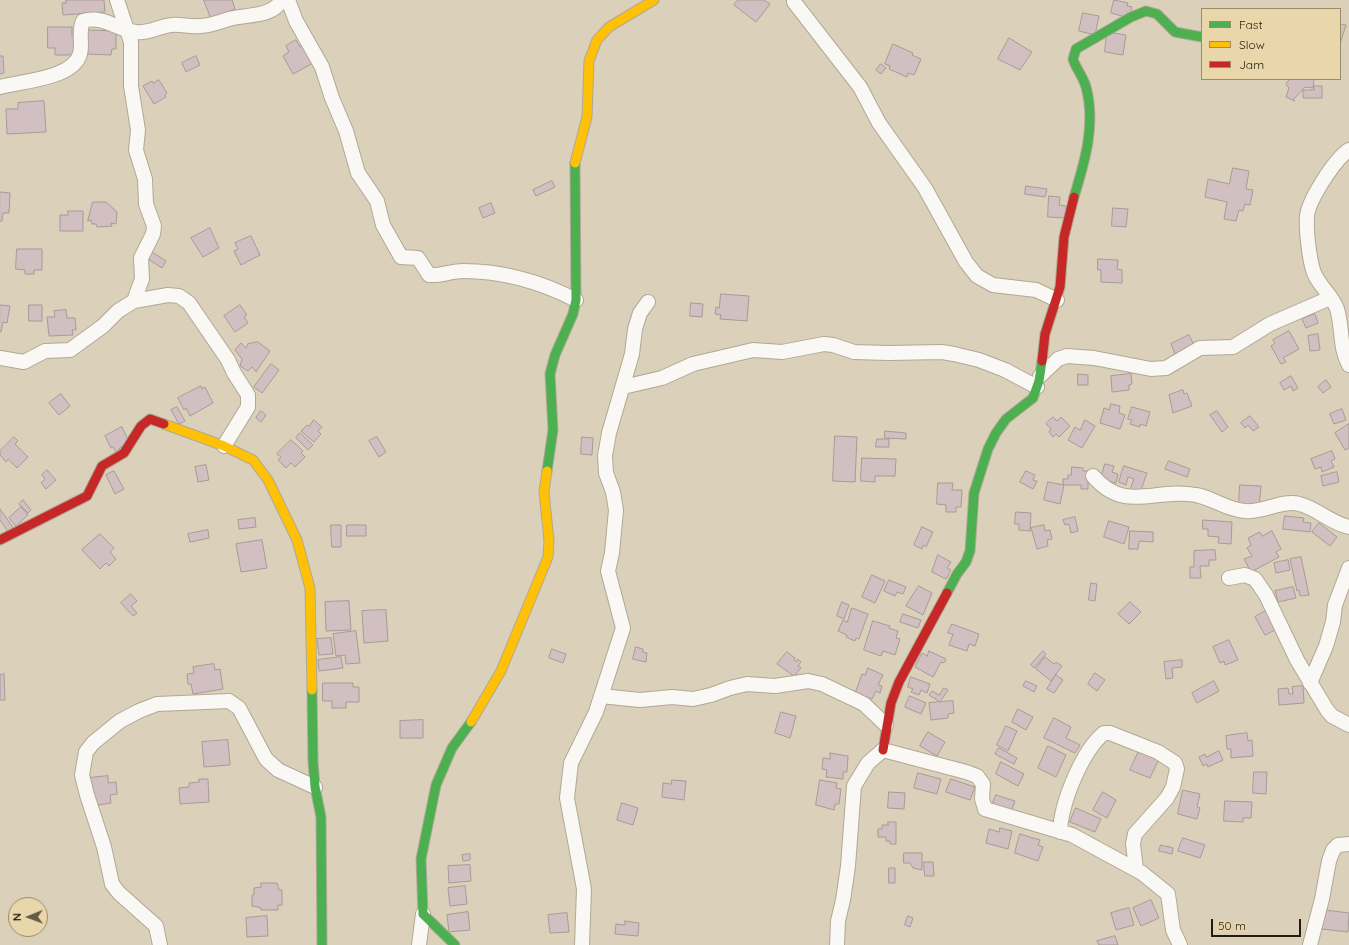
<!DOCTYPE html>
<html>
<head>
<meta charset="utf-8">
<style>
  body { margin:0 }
  #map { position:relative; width:1349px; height:945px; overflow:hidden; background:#dbd0b9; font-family:Quicksand,sans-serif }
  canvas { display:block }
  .legend { position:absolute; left:1201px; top:8px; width:140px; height:72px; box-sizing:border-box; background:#e9d6ab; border:1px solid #998c6b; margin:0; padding:5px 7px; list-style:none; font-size:12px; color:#221c0b }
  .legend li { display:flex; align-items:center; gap:8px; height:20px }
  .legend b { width:20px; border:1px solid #998c6b }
  .north { position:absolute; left:8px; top:897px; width:40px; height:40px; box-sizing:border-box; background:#e9d6ab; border:1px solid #998c6b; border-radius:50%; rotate:269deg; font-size:11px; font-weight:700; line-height:16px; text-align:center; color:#221c0b }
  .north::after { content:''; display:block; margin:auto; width:14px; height:18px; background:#635b48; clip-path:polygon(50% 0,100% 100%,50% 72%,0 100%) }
  .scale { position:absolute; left:1211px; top:919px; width:90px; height:18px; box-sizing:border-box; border:2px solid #221c0b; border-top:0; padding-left:5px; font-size:12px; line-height:14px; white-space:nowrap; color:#221c0b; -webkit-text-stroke:3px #e9d6ab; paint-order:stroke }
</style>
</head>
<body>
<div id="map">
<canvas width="1349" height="945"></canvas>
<ul class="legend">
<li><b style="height:5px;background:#4caf50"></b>Fast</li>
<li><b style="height:5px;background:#ffc107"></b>Slow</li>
<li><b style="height:5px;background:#c62828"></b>Jam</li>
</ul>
<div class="north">N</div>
<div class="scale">50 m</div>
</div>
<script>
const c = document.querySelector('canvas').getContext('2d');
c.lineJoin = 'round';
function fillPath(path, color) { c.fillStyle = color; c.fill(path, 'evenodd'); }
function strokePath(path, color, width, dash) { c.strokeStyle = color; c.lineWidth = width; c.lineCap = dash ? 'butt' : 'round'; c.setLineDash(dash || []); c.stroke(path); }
const building = new Path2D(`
  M66,0H104L105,12L63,15L62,3H66Z
  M204,0H232L235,9L211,18Z
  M738,0H764L770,4L756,22L734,5Z
  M1114,0L1128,3L1127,6L1132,7L1129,18L1111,13Z
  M1083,13L1099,16L1095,35L1079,31Z
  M1340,24L1346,25L1340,44Z
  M48,27H72V36H76V55H55V48H48Z
  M87,30L116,31V49H112L111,55L86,54Z
  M1107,32L1126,35L1123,55L1105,52Z
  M1009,38L1032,52L1020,70L998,59Z
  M296,40L300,47L305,45L315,62L293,74L283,56L289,52L286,46Z
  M893,44L913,53L912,55L921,59L914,75L908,73L907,77L889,69L890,66L885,64Z
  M0,56H3L4,73L0,74Z
  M196,56L200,65L186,72L182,63Z
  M881,64L886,68L881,74L876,70Z
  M1290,79H1314L1313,88L1305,87L1293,100L1295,101L1286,97L1289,88L1286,85Z
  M159,80L167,93L165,95L166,97L154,104L143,86L152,81L153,83Z
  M1314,86H1322V98H1303V90H1314Z
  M44,101L46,132L7,134L6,109H18V103Z
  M1233,168L1249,171L1246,189L1253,190L1250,205L1245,204L1243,211L1239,210L1236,221L1224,219L1227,202L1205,197L1208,179L1229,184Z
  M552,181L555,187L536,196L533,190Z
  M1026,186L1047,189L1045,197L1025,194Z
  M0,192L10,193L9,213H3L2,221H0Z
  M1049,196L1060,197L1059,205L1066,206L1065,218L1048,217Z
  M93,202H106L117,212L116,224L111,223L112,226L97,227L96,224H92L91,220L88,221Z
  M491,203L495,213L483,218L479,208Z
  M1113,208L1128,209L1126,227L1112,226Z
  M68,211H83V231H60V215H68Z
  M210,228L219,248L203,257L191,238Z
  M251,236L260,255L241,265L234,251L238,249L235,243Z
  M17,249H42V270H34V274H25V270L16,269Z
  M152,252L166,261L162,268L148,259Z
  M1098,259L1118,260L1117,269L1122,270V283L1101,282V270H1098Z
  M721,294L749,296L747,321L720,319L721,315L715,314L716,307L719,308Z
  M691,303L703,304L702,317L690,316Z
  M0,305L10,306L7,323L3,322L1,332H0Z
  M29,305H42V321H29Z
  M240,305L247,315L244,317L248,323L235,332L224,316Z
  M66,310L67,318H75L76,330H72L73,335L49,336L47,317H55L54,311Z
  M1315,314L1318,323L1306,328L1302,319Z
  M1289,331L1299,349L1283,358L1286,362L1281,364L1271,346L1275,343L1273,340Z
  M1318,334L1320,350L1310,351L1308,336Z
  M1189,335L1194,345L1175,354L1171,344Z
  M258,342L270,351L256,372L252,367L248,371L240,366L242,359L235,350L241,343L246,348L248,344Z
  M271,364L279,370L262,393L254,387Z
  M1078,374L1088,375V385H1078Z
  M1131,374L1132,384L1129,385V390L1112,392L1111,376Z
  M1291,376L1298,388L1293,391L1291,386L1284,390L1280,383Z
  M1326,380L1331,387L1323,393L1318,387Z
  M201,386L202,389L205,387L213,403L190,416L186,408L184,410L178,398Z
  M1183,390L1184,394L1187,393L1192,406L1173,413L1169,395Z
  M61,394L70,406L59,415L49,403Z
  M1111,404L1120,406L1119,413L1125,415L1120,429L1100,423L1104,408L1109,410Z
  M177,407L185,421L179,424L171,410Z
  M1132,407L1150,412L1146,426L1140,424V427L1130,424L1132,420L1128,419Z
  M1342,409L1346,420L1334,424L1330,414Z
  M261,411L266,415L261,422L256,418Z
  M1217,411L1228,427L1222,432L1210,415Z
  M1250,416L1259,427L1253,431L1248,425L1245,428L1241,423Z
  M1053,417L1057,421L1061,417L1070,426L1059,437L1056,434L1053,437L1049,432L1051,429L1046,424Z
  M314,420L322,427L318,431L321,434L314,442L301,431L307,425L309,426Z
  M1085,420L1095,426L1082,448L1068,440L1075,427L1080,430Z
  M1349,424V448L1345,450L1335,433Z
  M122,427L128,440L116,452L113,447L111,448L105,436Z
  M885,431L906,433V439L885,438Z
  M300,433L313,445L308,450L296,438Z
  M835,436L857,437L855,482L833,481Z
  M14,437L18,441L15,444L28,457L17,468L8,459L6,462L0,455V451Z
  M377,437L386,452L379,457L369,441Z
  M582,437L593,438L592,455L581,454Z
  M877,439H889V447H876Z
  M291,440L303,451L301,453L305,457L295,467L291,463L286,468L278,460L281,457L277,454Z
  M1332,451L1335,459L1331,461L1334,467L1322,472L1321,467L1315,469L1311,459Z
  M862,458L896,459L895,476H875V482L861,481Z
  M1169,461L1190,469L1187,477L1165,469Z
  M1105,464L1114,466L1112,472L1118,474L1116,483L1101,479Z
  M206,465L209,480L198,482L195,467Z
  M1124,466L1147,473L1140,493L1130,490L1134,479L1128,477L1126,485L1119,482Z
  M1072,467L1083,468V471H1088V489H1081V485H1063V479H1068V475H1071Z
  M47,470L56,480L46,489L41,483L45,479L42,475Z
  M114,471L124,489L115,494L106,475Z
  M1026,471L1035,475L1033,480L1037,481L1033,489L1020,482Z
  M1337,472L1339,482L1323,486L1321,476Z
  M1048,482L1064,485L1060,504L1044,500Z
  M938,483H953L952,490H962L961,507H956V512H946V505L937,504Z
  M1240,485L1261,486L1259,507L1239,505Z
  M23,500L31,510L28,513L19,504Z
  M21,507L28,515L16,526L9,518Z
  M0,509L14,529L9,533L0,520Z
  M1016,512L1031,513L1030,531L1019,530V524H1015Z
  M1285,516L1304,518L1303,522L1311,523L1310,532L1283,529Z
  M1075,517L1078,531L1071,533L1069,524L1065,525L1063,520Z
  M255,518L256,527L239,529L238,520Z
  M1203,520L1232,522L1231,544L1218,543L1219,537L1208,536V529H1203Z
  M1109,521L1129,527L1124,544L1104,537Z
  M1319,523L1337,537L1330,546L1312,532Z
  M331,525H341V547H332Z
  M347,525H366V536H347Z
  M1044,525L1045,531L1050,530L1052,539L1047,540L1048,546L1037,549L1031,528Z
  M922,527L933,532L926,547L923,545L922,549L914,545Z
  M208,530L209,538L190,542L188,534Z
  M1130,531L1153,532V542L1139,541L1138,549H1129Z
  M1272,531L1281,549L1276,552L1279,557L1251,572L1244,559L1252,556L1247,548L1251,545L1248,538L1260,532L1262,536Z
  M100,534L114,548L110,552L116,559L109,566L106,563L100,569L82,550Z
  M262,540L267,568L241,572L236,544Z
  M1215,550L1216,560H1209V566H1200L1201,578H1190V567H1194V551Z
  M938,555L951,562L947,568L951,570L946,579L932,572Z
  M1301,557L1309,595L1300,596L1299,590L1297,591L1290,559Z
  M1288,560L1290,570L1276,573L1274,563Z
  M872,575L885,581L875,603L862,597Z
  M889,580L906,587L903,594L897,592L895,596L884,591Z
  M1091,583L1097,584L1095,601L1089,600Z
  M919,586L932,593L923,615L906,606Z
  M1293,587L1296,598L1278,602L1275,591Z
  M131,594L137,601L131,606L137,613L133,616L121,603Z
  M349,601L351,630L326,631L325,602Z
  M842,602L849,605L844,619L837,616Z
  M1130,602L1141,612L1129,624L1118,614Z
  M852,608L868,614L859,639L856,638L855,641L846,637L847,635L838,631L843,620L847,622Z
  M1269,609L1279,628L1265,635L1255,617Z
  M386,610L388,641L364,643L362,611Z
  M903,614L921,620L918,628L900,622Z
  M873,621L890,626L889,628L898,631L896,638L900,639L895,655L883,651L881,656L864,650Z
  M952,624L979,634L975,646L969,644L967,651L949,645L953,634L948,633Z
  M356,631L360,663L346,664L345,655L336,656L333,634Z
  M331,638L333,654L319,655L317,639Z
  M1229,640L1238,660L1225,665L1224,661L1220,663L1213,647Z
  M636,647L643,649V652L647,653L646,662L633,659Z
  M552,649L566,654L563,663L549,658Z
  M929,651L946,659L944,663L941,662L933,677L915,667L922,653L927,656Z
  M1043,651L1046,654L1034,668L1031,665Z
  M787,652L795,658L794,660L796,662L798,659L801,662L798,666L801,668L794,676L777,664Z
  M341,657L343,668L319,671L318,660Z
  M1045,657L1054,664L1056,662L1062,666L1051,681L1036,669Z
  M1182,660V667L1172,668L1173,678L1166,679L1164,662Z
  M214,664L215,670L220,669L223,689L193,694L191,684H188L187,674L194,673L193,667Z
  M868,668L883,675L878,685L882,686L880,693L876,691L872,699L867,697L866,701L854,696L862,674L865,675Z
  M1095,673L1105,680L1097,691L1088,684Z
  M4,674L5,700H0V675Z
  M1056,675L1063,680L1054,693L1047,689Z
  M911,677L930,684L927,693L921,690L919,695L911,692L913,689L908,687Z
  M1026,681L1037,686L1034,692L1023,686Z
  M1214,681L1219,691L1197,703L1192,693Z
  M323,683H353V687H359V702H346V708H332V701H323Z
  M1303,686L1304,703L1279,705L1278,689L1288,688L1289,694H1293L1292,687Z
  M944,688L948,690L940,702L929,695L932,691L939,695Z
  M910,696L926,703L921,714L905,707Z
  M953,701L954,713L948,714V718L931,720L929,703Z
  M1018,709L1033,717L1026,730L1012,722Z
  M781,712L796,716L790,738L775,733Z
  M1054,718L1071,727L1066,738L1080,745L1075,753L1044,738Z
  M423,720V738H400V721Z
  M1006,726L1017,731L1008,751L997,745Z
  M928,732L945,742L937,756L920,746Z
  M1247,733L1248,741L1252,740L1253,756L1231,758V749H1227L1226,736Z
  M228,740L230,765L204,767L202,742Z
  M1048,746L1066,755L1056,777L1038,768Z
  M999,748L1017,758L1014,764L995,754Z
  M1139,751L1159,759L1150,778L1130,770Z
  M1219,751L1223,760L1208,767L1207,764L1203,766L1199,757L1205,754L1206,757Z
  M830,753L848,756L847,772H843V779L826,777L827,770L822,769L823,758L830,759Z
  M1001,762L1024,774L1018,786L996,774Z
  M1254,772H1267L1266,794L1253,793Z
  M918,773L941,779L937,794L914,788Z
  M108,776V783L116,782L117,794L110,795L111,803L92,806L89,778Z
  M199,779H208L209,802L180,804L179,788L189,787V783L199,782Z
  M951,779L975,787L970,800L946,792Z
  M672,780L686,781L684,800L662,797L663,783L671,784Z
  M820,780L837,783L836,788L841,789L839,804H835L834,810L816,805Z
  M1183,790L1200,794L1197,807L1200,808L1197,819L1178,814Z
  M889,792L905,793L904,809L888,808Z
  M1103,792L1116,800L1107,818L1093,810Z
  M996,795L1015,801L1011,812L992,806Z
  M1225,801L1252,802L1251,818H1243V822L1224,821Z
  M622,803L638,808L633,825L617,820Z
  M1076,808L1101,819L1095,832L1070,822Z
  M888,822H896V844H890V841H886V837H878V829H882V825H888Z
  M1000,828L1012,831L1008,849L986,843L989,829L999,832Z
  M1020,834L1040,840L1038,845L1043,847L1038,861L1015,853Z
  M1183,838L1205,845L1200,858L1178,851Z
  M1161,845L1173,848L1172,854L1159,851Z
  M904,853H922V870L913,868L910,863H904Z
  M470,854V860L463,861L462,855Z
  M924,862H933L934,876H925Z
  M470,865L471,881L449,883L448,866Z
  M889,868H895V883H889Z
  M261,883H277L279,890H282V905H278V910H261V908L258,907L252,906V895H254V888L261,887Z
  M465,886L467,904L450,906L448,888Z
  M1151,900L1159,918L1141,926L1133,908Z
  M1129,908L1134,925L1116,930L1111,913Z
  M1325,910L1349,913L1348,932L1322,929Z
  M468,912L470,930L449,932L447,915Z
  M567,913L569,932L550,933L548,915Z
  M267,916L268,936L247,937L246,918Z
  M908,916L913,918L910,927L905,925Z
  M625,921L639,923L638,936L615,934L616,924L625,925Z
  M1115,936L1118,945H1099L1097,941Z`);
fillPath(building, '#d2bfc2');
strokePath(building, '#a69b96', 1);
const street = new Path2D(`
  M117,0L131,42V86L138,130L136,150L145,179L146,204L154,226L153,234L141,258L142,279L134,301
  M288,0L296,21L322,67L332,98L346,131L358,173L377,201L383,225L401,257L418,258L429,275C440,276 452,271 463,271C502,271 541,282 576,300
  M794,2L860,87L879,123L925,188L966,262L977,276L993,285L1036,290L1057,300
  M0,87C21,81 73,79 80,54C83,43 78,31 83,21C104,15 117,30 136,32C149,34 159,26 172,25C181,24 190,27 199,26C210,26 219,22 229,19C247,14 271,18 282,0
  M1349,150C1335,159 1309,199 1307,216C1306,230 1309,256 1313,270C1317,285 1332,294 1337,309C1343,328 1339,347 1349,365
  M0,358L24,362L45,351L70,350L103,326L118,311L134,301L168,295L179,296L189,303L228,360L234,373L248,395V407L224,446
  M1040,376L1058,359L1067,356L1094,358L1151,369L1166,368L1200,348L1233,347L1270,324L1330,298
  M623,387L662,378L693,364L753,350L782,352L824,344L833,345L854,352L889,353L942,352L954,354L979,360L1005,370L1037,387
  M1093,476C1125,514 1156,487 1196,495C1213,498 1227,510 1245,511C1262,513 1284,499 1299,504C1317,508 1330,523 1349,527
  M1229,578L1245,575L1255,579L1266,595L1297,660L1327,710L1332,716L1349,725
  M1310,683L1326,646L1333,622L1335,605L1349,568
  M601,696L640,700L672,697L693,699L711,695L730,688L747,684L775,686L808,681L822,684L864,704L886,725
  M1060,832C1061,803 1082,751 1104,733H1110L1158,752L1175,763L1177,769L1173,787L1167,798L1135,834L1133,844L1136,869
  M160,945L156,926L119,893L112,884L104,847L87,795L82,775L86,752L93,743L120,721L139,711L157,704L229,701L239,708L266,759L278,770L315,787
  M419,945L423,914
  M582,945L584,889L567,798L571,763L596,712L623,628L608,571L612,553L616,510L613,492L606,473L605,456L609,433L632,354L635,329L640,313L648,302
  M837,945L838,921L843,900L848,866L854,786L868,763L883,750L966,772L977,776L983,784L982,799L985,809L1072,835L1142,873L1168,894L1173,930L1180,945
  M1310,945L1322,899L1329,861L1333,850L1338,845L1349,844`);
const fast = new Path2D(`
  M1074,197C1085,161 1096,124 1086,87C1083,76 1076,69 1073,59L1076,49L1131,17L1146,11L1157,14L1175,32L1202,37
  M547,471L553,430L550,374L555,355L573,314L576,300L575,163
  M947,593L957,574L966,562L970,551L974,493L988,449L996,433L1006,419L1033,398L1039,381L1042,361
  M312,690L313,761L315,787L321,817L322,945
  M455,945L423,914L421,859L436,785L452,748L471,722`);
const slow = new Path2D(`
  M575,163L587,117L589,61L597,40L609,27L654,0
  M164,424L224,446L253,460L268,480L297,540L310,588L312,690
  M471,722L501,671L548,557L549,541L544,492L547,471`);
const jam = new Path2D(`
  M1042,361L1045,334L1060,287L1064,237L1074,197
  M0,540L87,496L102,466L124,453L141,426L150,419L164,424
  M883,750L891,703L899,682L947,593`);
strokePath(street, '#b0a896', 16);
strokePath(fast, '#b0a896', 11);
strokePath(slow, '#b0a896', 11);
strokePath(jam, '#b0a896', 11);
strokePath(street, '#faf8f4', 14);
strokePath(fast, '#4caf50', 9);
strokePath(slow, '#ffc107', 9);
strokePath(jam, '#c62828', 9);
</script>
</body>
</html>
